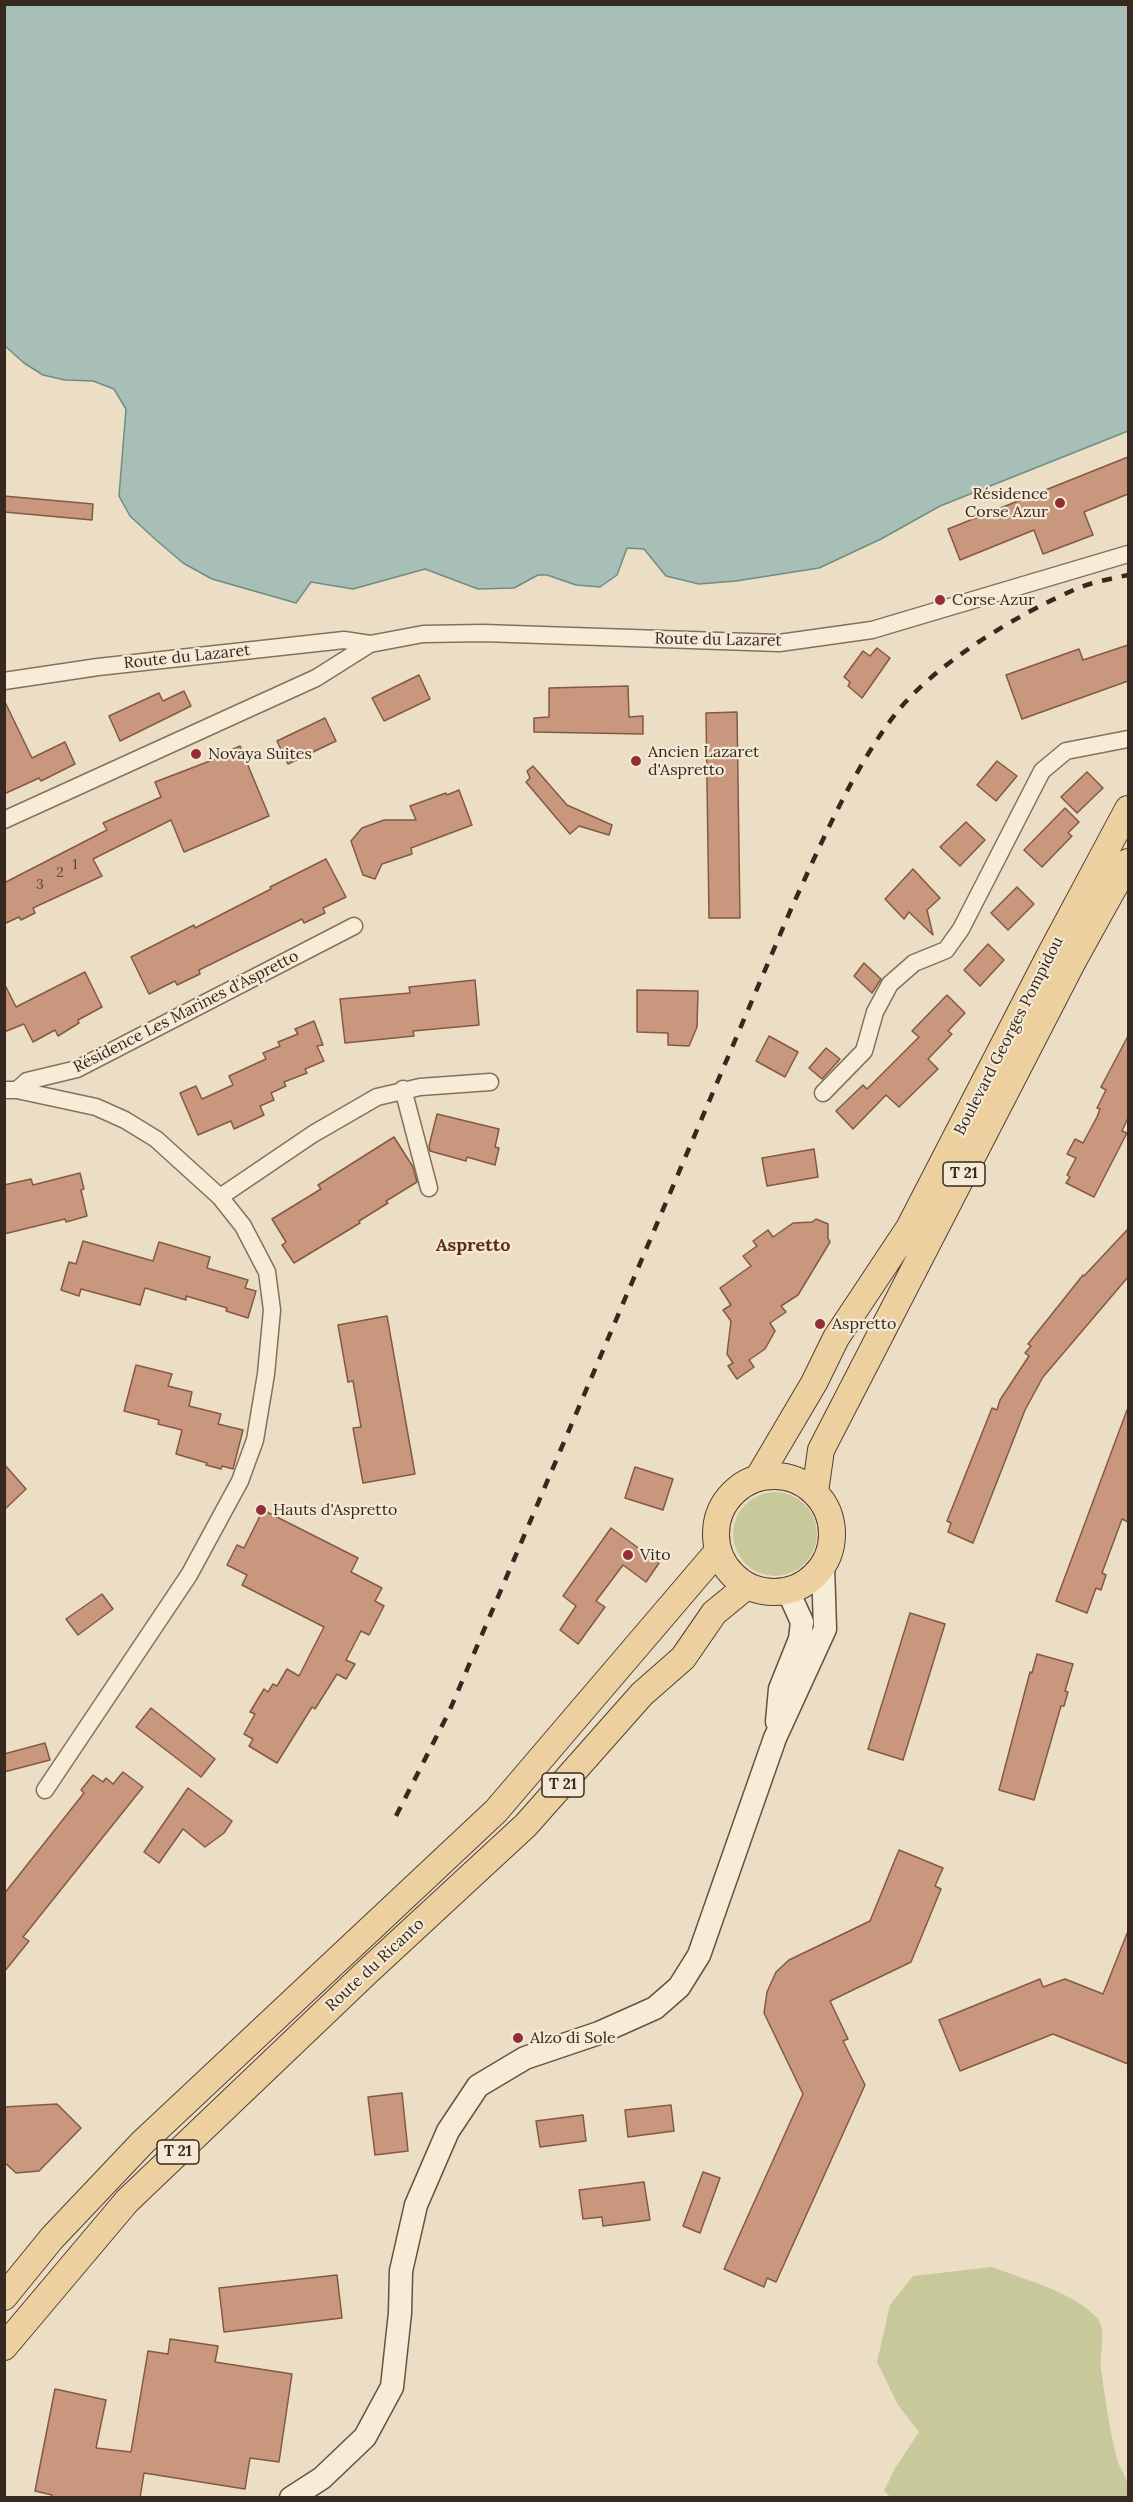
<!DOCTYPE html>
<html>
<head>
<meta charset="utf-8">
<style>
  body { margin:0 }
  #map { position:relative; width:1133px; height:2502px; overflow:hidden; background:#ecdec5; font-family:Lora,serif }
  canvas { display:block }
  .frame { position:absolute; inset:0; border:6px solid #37291f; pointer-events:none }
</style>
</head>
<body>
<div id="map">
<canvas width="1133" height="2502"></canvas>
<div class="frame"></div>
</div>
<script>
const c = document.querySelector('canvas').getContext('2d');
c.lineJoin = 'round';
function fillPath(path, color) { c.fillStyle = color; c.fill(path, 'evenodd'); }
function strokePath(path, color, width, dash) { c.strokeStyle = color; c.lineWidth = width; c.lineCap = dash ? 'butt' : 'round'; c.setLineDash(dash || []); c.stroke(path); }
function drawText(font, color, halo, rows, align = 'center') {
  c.font = font + ' Lora,serif'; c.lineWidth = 4.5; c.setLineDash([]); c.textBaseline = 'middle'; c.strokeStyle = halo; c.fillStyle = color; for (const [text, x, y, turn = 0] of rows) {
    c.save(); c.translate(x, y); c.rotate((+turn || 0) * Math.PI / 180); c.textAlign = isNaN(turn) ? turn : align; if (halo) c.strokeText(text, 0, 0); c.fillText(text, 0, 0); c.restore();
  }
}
fillPath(new Path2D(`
  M733 1534a42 42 0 1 1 84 0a42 42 0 1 1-84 0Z
  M992,2267C1023,2279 1076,2293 1098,2319C1107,2331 1099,2354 1101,2369C1105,2397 1109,2426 1116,2455C1120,2473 1129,2474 1128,2497L892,2498L884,2491L894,2470L919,2432L898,2405L877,2362L890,2305L913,2276Z`), '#c7c99a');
const water = new Path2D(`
  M5,4L1128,5V431L940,506L881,539L819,568L736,581L699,584L666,576L644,549L627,548L617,575L600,587L576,585L547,575H538L514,588L478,589L425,569L353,589L311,582L296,603L212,579L183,563L155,539L130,516L119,496L126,409L114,389L93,381L65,380L43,375L24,363L5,346Z`);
fillPath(water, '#a7bfb7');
strokePath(water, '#6e8d83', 1.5);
const building = new Path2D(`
  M1128,457V494L1084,512L1093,535L1043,554L1034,530L960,560L948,529Z
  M4,496L93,504L92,520L4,512Z
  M1128,645V681L1022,719L1006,675L1079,649L1083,660Z
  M877,648L890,658L862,698L848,686L850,682L844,677L863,651L870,656Z
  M419,675L430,699L384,721L372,698Z
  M628,686L629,717L643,716V734L534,732V718L549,717V688Z
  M184,691L191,706L120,741L109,716L159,693L163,701Z
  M4,700L32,758L65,742L75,764L41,781L39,778L4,794Z
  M737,712L740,918H709L706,713Z
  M325,718L336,741L288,764L277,741Z
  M240,746L269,816L184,852L171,820L93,859L102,876L33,908L35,913L21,920L19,917L4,924V883L107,830L103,823L161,797L155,782L223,756L222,754Z
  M997,761L1017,776L996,801L977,785Z
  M533,766L567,805L612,825L609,835L579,826L570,834L526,782L530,778L527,771Z
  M1087,772L1103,788L1077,813L1061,797Z
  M459,790L472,825L411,848L412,854L382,864L375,879L363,875L351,841L362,828L384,820H416L410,806L446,793L447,795Z
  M1065,808L1079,822L1068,833L1072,836L1042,867L1024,850Z
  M966,822L985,840L960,866L940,847Z
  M326,859L346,897L323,908L325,913L304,923L302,919L199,970L200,974L177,985L175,981L149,994L131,957L194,925L195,928L271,889L270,887Z
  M913,869L940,898L927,910L933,935L909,912L904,919L885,899Z
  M1017,887L1034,904L1008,930L991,913Z
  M988,944L1004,960L980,986L964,970Z
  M864,963L881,979L872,993L854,976Z
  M85,972L102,1007L78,1020L79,1023L58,1036L55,1030L33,1042L24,1024L4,1032V983L16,1007Z
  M475,980L479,1025L413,1031L414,1036L345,1043L340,999L410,993L409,987Z
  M637,990L698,991L697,1027L689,1046L668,1045V1033L637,1032Z
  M947,995L965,1013L948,1031L952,1034L928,1059L938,1069L899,1107L886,1095L853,1129L836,1111L863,1085L867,1089L919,1037L912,1031Z
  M314,1021L323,1045L317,1046L324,1061L305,1069L307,1073L284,1082L286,1086L271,1093L274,1100L260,1106L264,1115L234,1129L231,1121L198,1135L180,1093L196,1086L202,1099L233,1085L229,1076L266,1059L263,1053L280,1046L278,1042L298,1034L295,1029Z
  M769,1036L798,1052L785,1077L756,1061Z
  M1128,1036V1118L1122,1131L1127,1133L1094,1197L1066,1183L1070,1177L1067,1175L1076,1158L1067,1154L1075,1139L1083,1143L1097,1117L1100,1109L1097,1108L1106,1090L1101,1087Z
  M826,1048L840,1059L822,1079L809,1068Z
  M437,1114L499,1129L495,1147L499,1148L495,1165L467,1157L466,1161L430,1151L429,1146Z
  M394,1137L413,1167L417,1182L386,1201L388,1203L359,1221L360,1223L294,1263L282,1245L286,1242L272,1219L321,1189L318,1185Z
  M814,1149L818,1177L767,1186L762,1158Z
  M80,1173L84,1189L81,1190L87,1216L66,1222L65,1219L4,1234V1185L31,1179L33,1185Z
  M816,1219L828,1224V1238L830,1242L798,1295L781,1306L786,1312L770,1323L775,1331L765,1349L749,1360L754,1367L737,1379L728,1366L733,1363L727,1354L731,1321L723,1310L731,1305L720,1288L751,1266L743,1256L757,1246L753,1241L768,1230L773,1237L793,1223L812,1222Z
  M1128,1229V1277L1043,1377L1025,1410L973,1543L948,1532L951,1523L947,1521L992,1408L997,1410L1000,1400L1029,1356L1025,1353L1031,1346L1028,1344L1083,1275L1084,1276Z
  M83,1241L153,1261L159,1242L210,1257L207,1268L248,1280L245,1288L256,1291L248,1318L226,1311L227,1308L186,1296V1300L145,1288L140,1305L81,1289L79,1296L61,1290L69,1262L76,1264Z
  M387,1316L415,1474L363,1483L353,1428L361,1427L353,1381L348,1382L338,1325Z
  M136,1365L172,1374L168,1386L192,1392L189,1406L221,1414L218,1424L243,1430L233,1469L222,1466L221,1469L206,1465L207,1463L176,1454L182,1430L158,1424L159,1420L124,1411Z
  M1127,1410H1128V1522L1122,1519L1102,1573L1106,1575L1101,1590L1096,1588L1087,1613L1056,1601Z
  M4,1464L26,1489L4,1510Z
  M635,1467L673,1479L663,1510L625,1498Z
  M263,1510L358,1558L351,1572L382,1588L375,1601L384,1606L369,1635L361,1631L346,1660L355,1664L346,1679L337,1674L315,1709L312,1707L277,1763L249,1746L253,1739L244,1734L255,1714L250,1712L264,1689L268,1692L273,1684L277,1686L287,1669L299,1676L324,1627L242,1585L247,1575L227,1565L237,1545L244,1548Z
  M611,1528L659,1563L646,1582L623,1565L596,1601L605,1607L578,1644L560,1630L576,1606L563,1596Z
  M102,1594L113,1609L78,1635L66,1619Z
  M910,1613L945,1624L903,1760L868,1749Z
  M1037,1654L1073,1664L1065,1691L1068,1692L1064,1706H1061L1034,1800L999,1790L1030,1672L1032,1673Z
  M151,1708L215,1759L201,1777L136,1727Z
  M45,1743L50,1760L4,1772V1754Z
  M123,1772L143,1787L23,1937L29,1941L4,1972V1894L84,1793L81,1790L93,1775L103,1782L106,1778L113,1784Z
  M188,1788L232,1821L224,1833L205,1847L183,1829L159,1863L144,1852Z
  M899,1850L943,1868L935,1886L941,1889L911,1962L830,2001L848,2039L843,2041L865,2085L776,2282L767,2278L764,2287L724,2269L803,2094L764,2013L767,1992L776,1972L789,1960L870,1921Z
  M1128,1931V2064L1053,2034L960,2071L939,2020L1040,1979L1043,1987L1065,1979L1103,1994Z
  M402,2093L408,2151L375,2155L368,2097Z
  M57,2104L81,2128L39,2171L16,2173L4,2162V2107Z
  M671,2105L674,2131L628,2137L625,2110Z
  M583,2115L586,2141L540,2147L536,2121Z
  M703,2172L720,2178L700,2233L683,2226Z
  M644,2182L650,2220L603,2226L602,2217L583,2219L579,2190Z
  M337,2275L342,2318L224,2332L219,2288Z
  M170,2339L218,2346L215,2362L292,2374L279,2462L250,2458L245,2489L144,2473L140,2498H52V2495L35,2491L55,2389L106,2400L96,2448L131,2452L148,2351L168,2354Z`);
fillPath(building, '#c8977d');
strokePath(building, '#845943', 1.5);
const street = new Path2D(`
  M4,681L98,667L344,640L370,644L423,634L483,633L779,643L872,630L1128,554
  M4,820L316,678L370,644
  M403,1089L429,1188
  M4,1090H17L96,1107L125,1120L156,1139L220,1197L243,1226L267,1272L272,1310L266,1374L255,1440L240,1481L189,1575L45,1790
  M17,1090L27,1081L77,1069L354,926
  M823,1093L864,1051L875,1012L890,984L914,963L946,950L961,929L1042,771L1066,751L1128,739
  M220,1197L313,1134L377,1097L420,1087L490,1082`);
const secondary = new Path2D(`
  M777,1722L780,1689L800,1639L802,1622L788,1591
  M291,2498L322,2478L365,2437L392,2387L400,2313L401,2271L416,2205L448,2131L478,2086L525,2058L599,2033L655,2008L679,1987L699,1955L775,1738L825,1629L823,1566`);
const primary = new Path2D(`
  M716 1534a58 58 0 1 1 116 0a58 58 0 1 1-116 0Z
  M758,1478L814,1383L836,1338L909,1228L1051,953L1128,809
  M815,1492L821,1450L1072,963L1128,862
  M4,2297L52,2238L143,2142L496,1811L718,1551
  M4,2347L127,2201L367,1972L526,1825L642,1694L683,1658L714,1613L747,1586`);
strokePath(street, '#86705c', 19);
strokePath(secondary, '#68513f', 25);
strokePath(primary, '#543f30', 28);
strokePath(street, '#f7ecd8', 16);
strokePath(secondary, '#f7ecd8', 22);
strokePath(primary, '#edd09f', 26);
strokePath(new Path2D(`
  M396,1816L449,1712L791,909C821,844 853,768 897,712C936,663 1018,614 1076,589C1092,582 1111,579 1128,575`), '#37291f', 4.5, [10, 10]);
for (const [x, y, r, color] of [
  [1060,503,6,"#922f36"],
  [940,600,6,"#922f36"],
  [196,754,6,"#922f36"],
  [636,761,6,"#922f36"],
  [820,1324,6,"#922f36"],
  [261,1510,6,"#922f36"],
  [628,1555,6,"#922f36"],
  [518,2038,6,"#922f36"]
]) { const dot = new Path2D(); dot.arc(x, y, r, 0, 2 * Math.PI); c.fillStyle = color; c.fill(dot); strokePath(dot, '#f4e9d4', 2); }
drawText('14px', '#5b4436', null, [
  ["1",75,865],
  ["2",60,873],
  ["3",40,885]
]);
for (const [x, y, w] of [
  [964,1174,42],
  [563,1785,42],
  [178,2152,42]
]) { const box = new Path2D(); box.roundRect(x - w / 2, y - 12, w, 24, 4.5); c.fillStyle = '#f4e9d4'; c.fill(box); strokePath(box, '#37291f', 1.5); }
drawText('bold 15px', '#37291f', null, [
  ["T 21",964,1174],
  ["T 21",563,1785],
  ["T 21",178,2152]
]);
drawText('16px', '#37291f', '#f4e9d4', [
  ["Résidence",1048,494,"right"],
  ["Corse Azur",1048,512,"right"],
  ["Corse Azur",952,600],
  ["Ancien Lazaret",648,752],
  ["d'Aspretto",648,770],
  ["Novaya Suites",208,754],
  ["Aspretto",832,1324],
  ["Hauts d'Aspretto",273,1510],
  ["Vito",640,1555],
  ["Alzo di Sole",530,2038]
], 'left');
drawText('16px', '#37291f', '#f4e9d4', [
  ["Route du Lazaret",718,640,1],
  ["Route du Lazaret",187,657,-6],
  ["Résidence Les Marines d'Aspretto",186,1012,-27],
  ["Boulevard Georges Pompidou",1009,1036,-63],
  ["Route du Ricanto",375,1965,-43]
]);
drawText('bold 18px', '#612a21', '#f4e9d4', [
  ["Aspretto",473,1246]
]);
</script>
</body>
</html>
